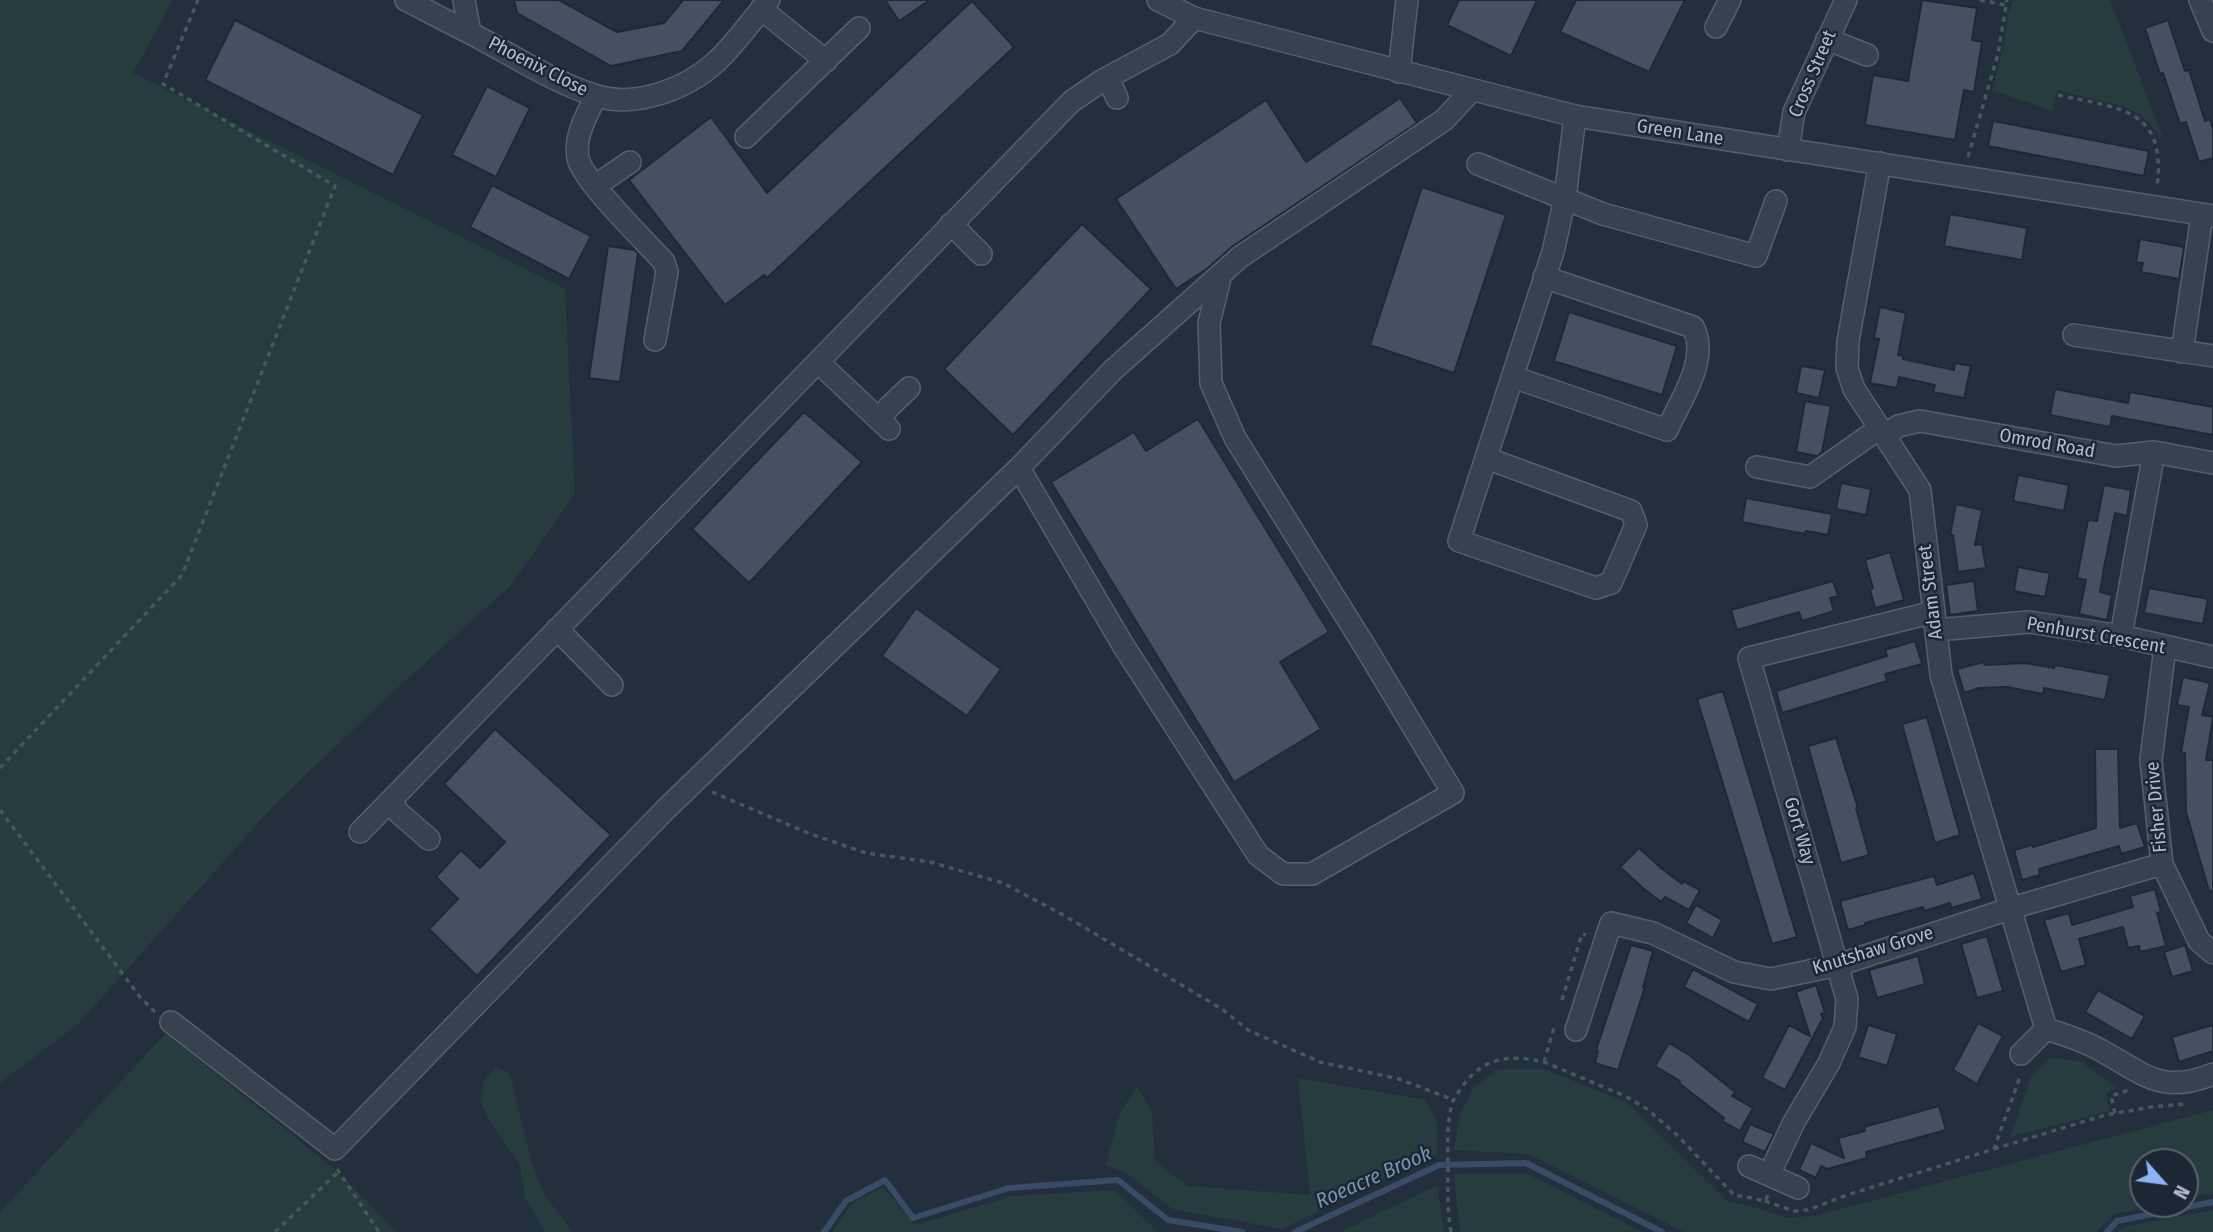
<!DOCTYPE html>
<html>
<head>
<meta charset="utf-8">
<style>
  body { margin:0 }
  #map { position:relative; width:2213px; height:1232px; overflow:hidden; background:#242f3e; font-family:"Fira Sans Condensed",sans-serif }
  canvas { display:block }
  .north { position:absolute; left:2129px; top:1148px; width:70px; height:70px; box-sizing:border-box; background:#1d2633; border:2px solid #59626f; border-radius:50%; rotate:118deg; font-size:19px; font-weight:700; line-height:28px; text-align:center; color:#b4bcc9 }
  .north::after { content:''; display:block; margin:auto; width:24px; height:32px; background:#8ab4f8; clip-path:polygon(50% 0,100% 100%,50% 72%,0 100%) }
</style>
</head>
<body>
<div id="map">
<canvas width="2213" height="1232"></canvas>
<div class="north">N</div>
</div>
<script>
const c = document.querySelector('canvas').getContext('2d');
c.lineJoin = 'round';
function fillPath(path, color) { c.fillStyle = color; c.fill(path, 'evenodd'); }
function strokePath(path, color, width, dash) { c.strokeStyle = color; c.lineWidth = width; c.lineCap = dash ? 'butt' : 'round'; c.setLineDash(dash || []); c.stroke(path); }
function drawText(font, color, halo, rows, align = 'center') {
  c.font = font + ' "Fira Sans Condensed",sans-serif'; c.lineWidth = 5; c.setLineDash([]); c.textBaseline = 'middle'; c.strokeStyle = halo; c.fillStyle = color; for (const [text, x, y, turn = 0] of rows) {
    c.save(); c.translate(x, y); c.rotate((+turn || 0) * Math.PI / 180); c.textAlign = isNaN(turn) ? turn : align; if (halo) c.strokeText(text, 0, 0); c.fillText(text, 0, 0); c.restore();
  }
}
fillPath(new Path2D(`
  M0,0H173L133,73L565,289L575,494L510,586L393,692L277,802L79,1023L0,1083Z
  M2013,0H2110L2163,138L2141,115L2122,106L2057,90L2053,111L1992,90L2002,53L2008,15Z
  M166,1033L338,1172L397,1232H0V1212Z
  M2050,1058L2080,1061L2117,1088L2106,1093L2110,1111L2010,1137L2032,1075Z
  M496,1067L510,1074L531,1160L544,1194L572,1232H545L525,1198L520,1164L491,1123L480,1102L484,1080Z
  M1499,1069H1545L1628,1103L1728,1202L1749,1206L1789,1218L1818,1215L2213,1110V1193L2185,1199V1162H2143V1204H2162L2115,1214L2095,1232H1684L1529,1154L1454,1150L1460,1115L1474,1087Z
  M1298,1078L1425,1100L1437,1122V1154L1282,1229L1172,1209L1126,1173L1106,1165L1120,1112L1137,1088L1152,1111L1155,1161L1187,1186L1310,1195Z
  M1526,1173L1642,1232H1460L1454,1174Z
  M1437,1185L1444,1232H1341Z
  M883,1187L915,1225L1012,1196L1115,1190L1158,1232H832L851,1204Z
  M2213,1210V1232H2118L2123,1227Z`), '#263c3f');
strokePath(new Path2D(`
  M824,1232L846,1201L885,1180L913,1218L1009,1188L1118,1180L1168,1220L1242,1232
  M1295,1232L1439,1165L1526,1163L1662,1232
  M2107,1232L2117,1221L2213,1202`), '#394c67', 6);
const building = new Path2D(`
  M514,0H559L617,32L664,23L683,0H724L682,51L611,66L517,13Z
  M885,0H930L899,21Z
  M1459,0H1537L1511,56L1447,25Z
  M1576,0H1685L1649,72L1560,32Z
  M1922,0L1977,8L1972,40L1982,42L1974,92L1964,90L1955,140L1865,125L1873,75L1908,81Z
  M972,1L1014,47L767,278L764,275L725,305L629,180L711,117L767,193Z
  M235,20L423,115L393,175L205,80Z
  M2168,20L2185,71L2189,70L2205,121L2210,119L2213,129V158L2199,162L2186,122L2180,124L2163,73L2160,74L2145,28Z
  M487,86L530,108L496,177L452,155Z
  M1400,98L1417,123L1233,246L1208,268L1176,289L1116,199L1266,100L1306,162Z
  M1993,121L2149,151L2144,176L1988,146Z
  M492,185L591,236L569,279L470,227Z
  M1422,187L1506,215L1454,373L1370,345Z
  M1950,214L2027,228L2022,260L1944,246Z
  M1082,224L1151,289L1013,435L944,369Z
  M2140,239L2184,247L2179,279L2141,272L2143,263L2136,262Z
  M608,246L634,250L638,253L620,382L589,378Z
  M1880,307L1906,313L1898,355L1903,356V359L1954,370L1955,363L1971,366L1964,398L1933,392L1935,385L1899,377L1897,388L1870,383L1879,339L1874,338Z
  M1569,312L1677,346L1662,395L1554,361Z
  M1801,366L1825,370L1819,398L1796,393Z
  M2055,389L2128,403L2130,392L2213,407V435L2112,416L2110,427L2050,415Z
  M1805,401L1831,406L1822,452L1817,456L1796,452Z
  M804,412L862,462L749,583L692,529Z
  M1198,419L1329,632L1280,662L1321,729L1234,782L1051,482L1134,432L1146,451Z
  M2018,475L2069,485L2064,511L2013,501Z
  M1841,483L1871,489L1866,515L1836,509Z
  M2104,485L2131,490L2127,516L2115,513L2104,568L2100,592L2112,595L2107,620L2079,614L2086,580L2077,578L2088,520L2097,521Z
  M1746,498L1832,514L1828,535L1806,531L1805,534L1742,522Z
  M1956,504L1982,510L1975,545L1982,544L1986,568L1958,572L1953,535H1950Z
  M1890,552L1904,600L1875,608L1870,589L1873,588L1865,560Z
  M2018,567L2050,573L2045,597L2014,591Z
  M1833,581L1838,596L1830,598L1834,611L1802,621L1799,612L1737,630L1731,610Z
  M1974,581L1978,611L1950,615L1946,585Z
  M2149,588L2208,599L2203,624L2144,613Z
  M916,608L1001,669L967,716L882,656Z
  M1915,641L1922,664L1885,674L1887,681L1782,713L1776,691L1887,656L1885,650Z
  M1984,662L1985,665L2025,663L2054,668L2055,665L2110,675L2105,700L2044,688L2043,694L2007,687L1979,688L1964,693L1957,669Z
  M2183,677L2210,683L2202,715L2213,717L2206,760H2213V891H2209L2186,812L2185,753L2181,752L2189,707L2177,705Z
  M1723,691L1797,937L1772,944L1697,699Z
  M1927,717L1960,835L1935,843L1902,724Z
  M495,729L611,835L477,976L429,929L458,899L436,877L461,850L480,868L505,842L444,784Z
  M1836,738L1858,808H1856L1869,855L1841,863L1808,746Z
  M2095,749H2118L2120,828L2137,823L2145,847L2121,854L2119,846L2039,869L2040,875L2022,880L2014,850L2032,845L2033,847L2096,828Z
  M1639,848L1661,868L1682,884L1683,881L1700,890L1689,910L1665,897L1661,902L1643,888L1620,867Z
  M1974,873L1982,899L1951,908L1950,903L1924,911L1923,907L1865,923L1866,925L1848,930L1840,901L1934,876L1937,885Z
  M2155,889L2161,912L2157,913L2166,946L2140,952L2139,946L2128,948L2123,927L2079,939L2086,965L2061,972L2044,920L2069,913L2072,925L2133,907L2130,896Z
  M1696,905L1722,920L1713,938L1686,923Z
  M1987,936L2003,991L1977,998L1961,944Z
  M1631,945L1653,951L1643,987H1645L1618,1070L1595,1063L1598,1051L1596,1050Z
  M2185,945L2193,971L2172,977L2164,952Z
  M1918,956L1925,984L1877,998L1869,970Z
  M1693,969L1758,1004L1749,1022L1684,987Z
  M1816,985L1825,1013L1821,1014L1823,1018L1785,1090L1762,1078L1789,1025L1810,1036L1796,992Z
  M2098,990L2145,1016L2132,1039L2085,1012Z
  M1978,1023L2003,1036L1977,1084L1953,1070Z
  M1868,1025L1897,1034L1887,1066L1858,1057Z
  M2213,1025V1051L2179,1062L2172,1037Z
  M1669,1043L1689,1055L1735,1092L1732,1096L1753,1108L1740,1131L1722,1121L1724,1118L1679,1083L1680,1081L1655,1066Z
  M1939,1106L1946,1130L1866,1152L1867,1158L1827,1169L1821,1166L1816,1178L1799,1170L1811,1143L1844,1158L1838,1138L1865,1131L1864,1127Z
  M1750,1124L1774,1134L1765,1152L1742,1142Z`);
fillPath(building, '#455162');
strokePath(building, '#1f2835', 2);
const minor = new Path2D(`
  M406,0L470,33
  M464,0L470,33C511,54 551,81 594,95C635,109 687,89 717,61C736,43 752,20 769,0
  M1158,0L1194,18L1575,116L2213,216
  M2200,0L2213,31
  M761,9L826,61
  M1716,27L1730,0
  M1827,39L1867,55
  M1399,72L1407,0
  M1108,78L1117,98
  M596,96C587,114 574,136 578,158C582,180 646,242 664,262L667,272L655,340
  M746,137L859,28
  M1788,150L1794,112L1846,0
  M1880,163L1848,341L1847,368L1854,389L1920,490L1941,675L2046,1029C2066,1035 2085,1041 2102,1051C2144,1074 2162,1095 2213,1074
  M1478,164L1603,214L1756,256L1776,201
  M595,186L630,162
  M951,224L981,254
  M2074,335L2213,356
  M2182,352L2202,215
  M818,362L889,429
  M1513,377L1667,430C1680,401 1710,359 1693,327L1544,277
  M879,420L889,407L909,388
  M1885,436L1898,426L1920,421L2116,456L2154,452L2213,463
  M1486,458L1631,511L1636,525L1611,583L1596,588L1459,541L1553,252L1565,198L1575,116
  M1757,467L1810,477L1880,428
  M1019,468L1123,645L1258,855L1283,874H1312L1453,793L1364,645L1235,438L1211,383L1209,323L1221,274
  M557,629L612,685
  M1936,630L2029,622L2121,636L2213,657
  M2121,636L2154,452
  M2165,647L2151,760L2162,864L2199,941L2213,953
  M390,801L399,813L429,839
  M360,832L1072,101L1103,80L1170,44L1194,18
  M171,1022L335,1149L666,809L1019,468L1113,370L1240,257L1444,120L1471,91
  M1576,1030L1611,923L1653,933L1734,972L1771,979L1838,965L2012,908L2162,864
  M2021,1054L2046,1029
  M1749,1166L1798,1188
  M1769,1175L1794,1122L1829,1063L1845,1027L1847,999L1749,658L1934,612`);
strokePath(minor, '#565f6c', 24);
strokePath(new Path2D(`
  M1980,0L2005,5
  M2058,95C2120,109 2167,107 2157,188
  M1968,157L1998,54L2007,0
  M0,768L182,575L335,186L163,84L198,0
  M712,792L808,833L866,853L930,862L1003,883L1065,916L1222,1009L1248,1030L1320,1062L1399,1079L1454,1100
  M0,810L140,997L156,1013
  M1562,1000L1582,934L1586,935
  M1544,1062L1555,1024
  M2115,1113L2111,1096L2126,1091L2122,1086
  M1994,1149L2105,1115L2151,1107L2185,1104
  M337,1169L379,1232
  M1765,1201L1794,1211L1808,1210L1847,1195L1994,1149L2021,1074
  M275,1232L338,1172
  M1451,1232C1447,1210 1448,1189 1448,1166C1448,1145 1446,1122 1453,1101C1455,1096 1459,1092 1462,1087C1483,1057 1509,1054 1544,1062L1625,1096L1647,1109L1677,1135L1735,1196H1743L1765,1201L1768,1195`), '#44595c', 3.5, [5, 5]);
strokePath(minor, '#38414e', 21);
drawText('19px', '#b4bcc9', '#1d2633', [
  ["Phoenix Close",538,67,27],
  ["Cross Street",1813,74,-67],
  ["Green Lane",1680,133,9],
  ["Omrod Road",2047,444,10],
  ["Adam Street",1931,592,-97],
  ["Penhurst Crescent",2096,636,10],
  ["Fisher Drive",2157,807,-95],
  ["Gort Way",1799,831,74],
  ["Knutshaw Grove",1873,951,-17]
]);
drawText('italic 21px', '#7c92b1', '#1d2633', [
  ["Roeacre Brook",1374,1178,-24]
]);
</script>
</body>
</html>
